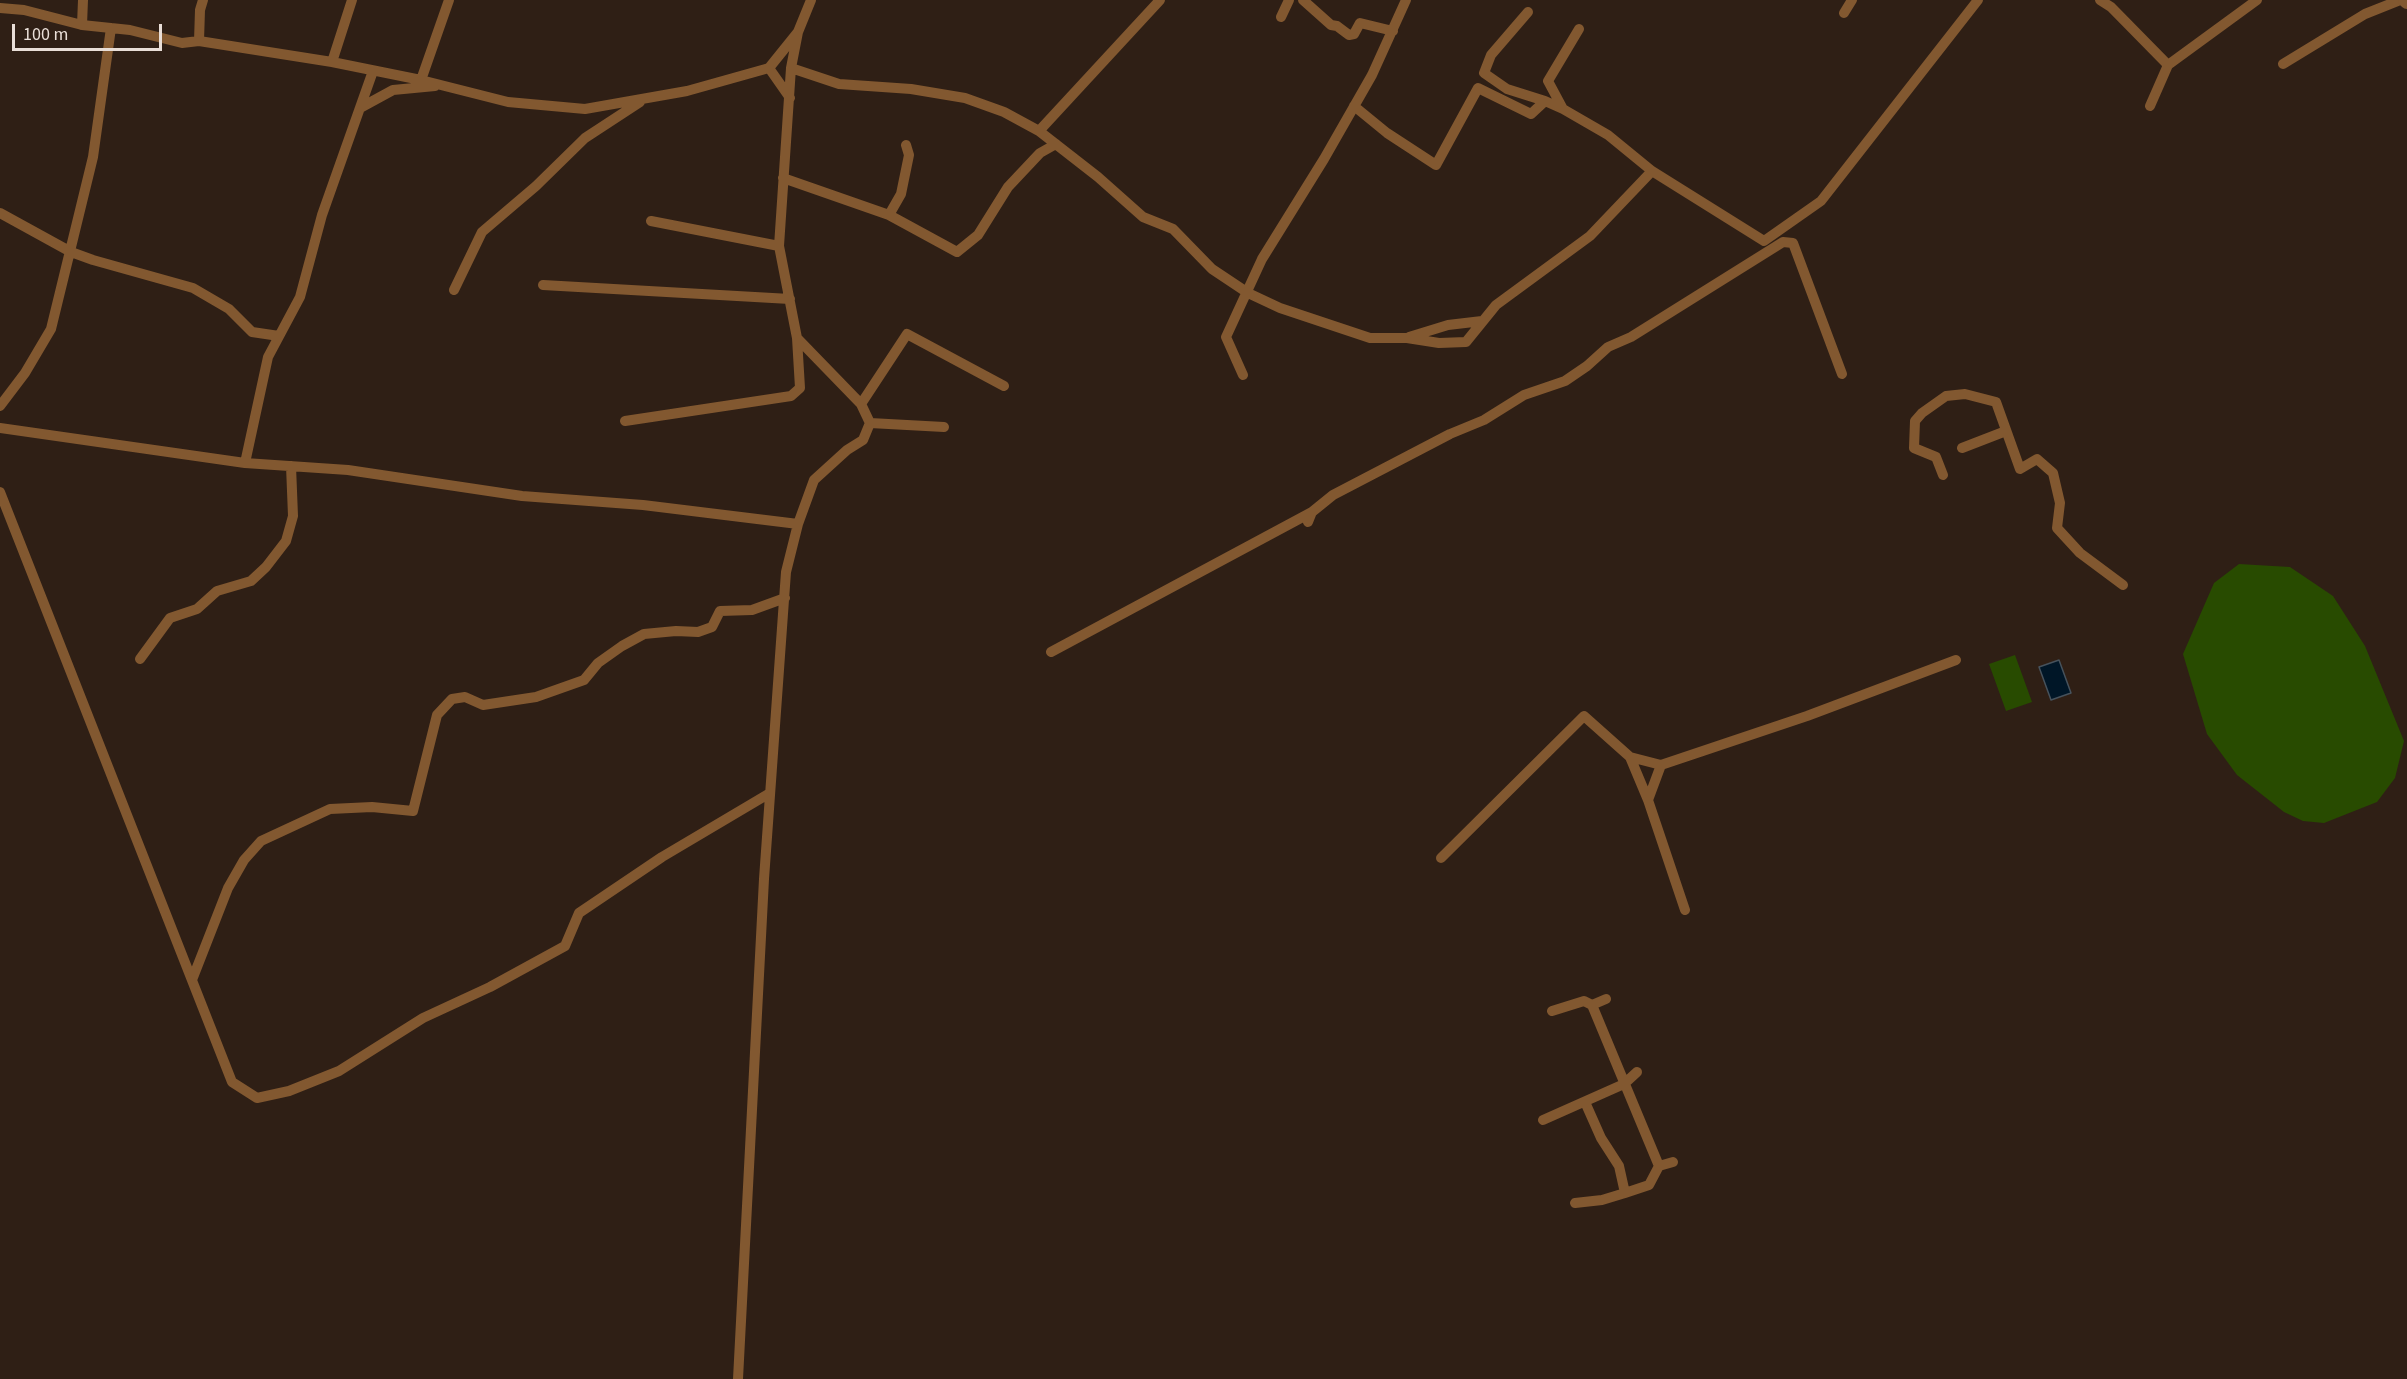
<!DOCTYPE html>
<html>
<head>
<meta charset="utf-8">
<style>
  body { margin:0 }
  #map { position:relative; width:2407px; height:1379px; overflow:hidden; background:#2f1f15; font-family:"Source Sans 3",sans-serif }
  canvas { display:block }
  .scale { position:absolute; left:12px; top:24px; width:150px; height:27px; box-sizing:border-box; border:3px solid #e9ded7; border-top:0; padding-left:8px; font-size:18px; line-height:21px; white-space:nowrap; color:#e9ded7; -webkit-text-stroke:4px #2f1f15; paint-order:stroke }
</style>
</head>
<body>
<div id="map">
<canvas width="2407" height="1379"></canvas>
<div class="scale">100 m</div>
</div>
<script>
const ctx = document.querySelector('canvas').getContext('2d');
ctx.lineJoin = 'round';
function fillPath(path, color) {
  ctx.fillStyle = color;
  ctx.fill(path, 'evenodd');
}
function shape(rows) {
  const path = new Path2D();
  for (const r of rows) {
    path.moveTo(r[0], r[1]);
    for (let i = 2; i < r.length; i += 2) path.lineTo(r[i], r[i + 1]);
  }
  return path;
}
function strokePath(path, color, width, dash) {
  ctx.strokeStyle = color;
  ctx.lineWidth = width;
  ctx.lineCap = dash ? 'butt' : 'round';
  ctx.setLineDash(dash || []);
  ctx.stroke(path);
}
fillPath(shape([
  [2239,564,2290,567,2333,596,2365,646,2404,741,2395,778,2377,802,2324,823,2303,821,2284,812,2237,775,2207,734,2183,654,2214,583],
  [2015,655,2032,702,2006,711,1989,664]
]), '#284b00');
const water = shape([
  [2059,660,2071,693,2051,700,2039,667,2059,660]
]);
fillPath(water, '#001627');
strokePath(water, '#46525c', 1.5);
strokePath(shape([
  [1303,0,1331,25,1337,26,1349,35,1354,34,1360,23,1393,31],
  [2100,0,2111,7,2168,65],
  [0,8,24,10,82,25,130,30,182,43,199,41,332,62,421,80,508,102,585,109,687,91,769,68,798,32,811,0],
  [1528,12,1491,55,1484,73,1507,89,1545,101],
  [1844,13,1852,0],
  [1281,17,1289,0],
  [82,25,83,0],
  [199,41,200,10,203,0],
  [332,62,352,0],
  [2283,64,2365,14,2400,0],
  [769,68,790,98],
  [791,68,839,84,911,89,965,98,1004,112,1039,131,1098,177,1143,217,1173,229,1212,269,1248,293,1280,308,1370,338,1407,338,1439,343,1466,342,1496,305,1590,236,1652,171],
  [421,80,449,0],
  [1354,106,1387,133,1436,165,1478,88,1531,114,1545,101,1563,109,1608,135,1652,171,1764,241,1821,201,1978,0],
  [2150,106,2168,65,2257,0],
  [360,108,393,90,435,86],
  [1563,109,1548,81,1579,29],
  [1039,131,1160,0],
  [783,178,889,215,957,252,978,235,1008,187,1040,153,1056,144],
  [0,213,71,252,93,260,193,288,229,309,252,332,279,336],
  [889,215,901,194,909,155,906,145],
  [651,221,779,246],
  [543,285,790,299],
  [454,290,482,232,536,186,585,138,640,102],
  [1409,337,1448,325,1482,321],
  [1243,375,1226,337,1262,259,1324,159,1372,75,1406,0],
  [861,404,907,334,1004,386],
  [0,406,25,373,51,329,93,157,111,28],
  [625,421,791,396,800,388,797,338],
  [870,423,944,427],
  [0,428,245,463,348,470,522,496,643,505,798,524],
  [1962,448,2006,431],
  [245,463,268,357,300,297,322,215,373,71],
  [1943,475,1936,457,1914,448,1915,421,1922,413,1946,396,1965,394,1996,402,2020,469,2037,459,2053,473,2060,503,2057,528,2080,553,2123,585],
  [0,492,232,1082,257,1098,289,1091,339,1071,423,1018,490,987,565,946,579,913,662,857,770,793],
  [1308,522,1312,512,1333,495,1450,434,1484,420,1524,395,1565,381,1587,366,1608,347,1631,337,1783,242,1793,243,1842,374],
  [1051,652,1312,512],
  [140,659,170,618,197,609,217,591,251,581,266,567,286,541,293,516,291,466],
  [1630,757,1661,765,1807,716,1956,660],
  [1648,800,1661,765],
  [1441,858,1584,716,1630,757,1648,800,1685,910],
  [192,980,228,888,244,860,261,841,330,809,372,807,413,811,437,715,452,699,465,697,483,705,536,697,584,680,598,663,622,646,644,634,676,631,698,632,712,627,720,611,752,610,785,598],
  [1606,999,1592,1005,1659,1166],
  [1552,1011,1584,1001,1592,1005],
  [1543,1120,1624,1084,1637,1072],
  [1625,1193,1649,1185,1659,1166,1673,1162],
  [1575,1203,1602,1200,1625,1193,1619,1166,1601,1138,1585,1102],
  [738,1379,764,879,786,572,798,524,814,480,847,450,863,440,870,423,861,404,797,338,779,246,791,68,798,32]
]), '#825830', 10);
strokePath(shape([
  [2405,0,2407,2]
]), '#825830', 14);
</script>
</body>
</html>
